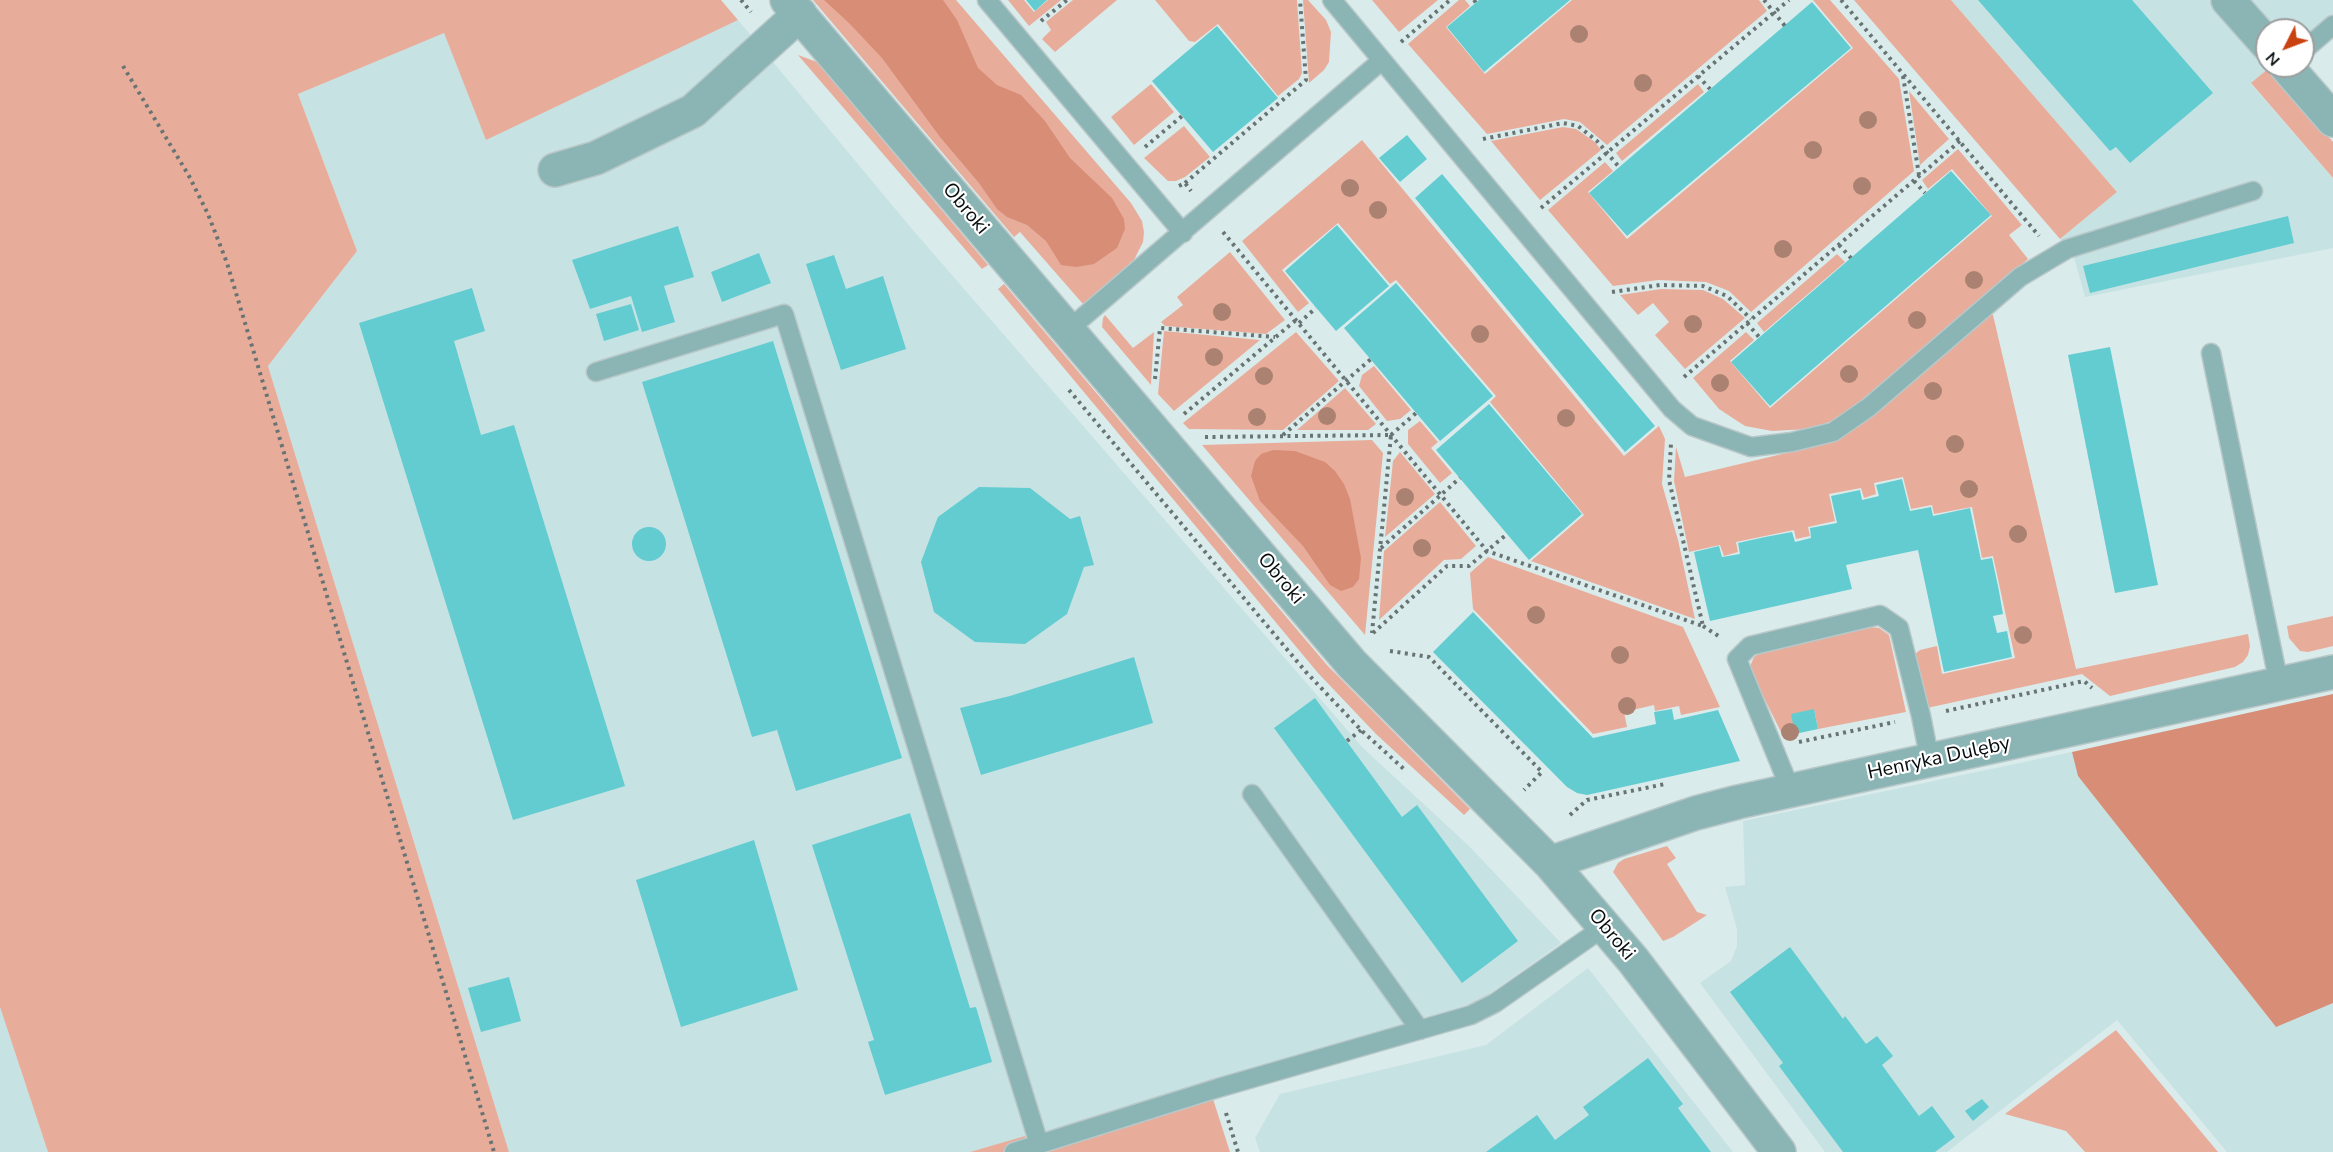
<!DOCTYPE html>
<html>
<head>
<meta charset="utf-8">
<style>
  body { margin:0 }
  #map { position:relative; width:2333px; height:1152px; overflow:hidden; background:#daebec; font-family:"Nunito Sans",sans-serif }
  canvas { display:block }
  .north { position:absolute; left:2255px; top:18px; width:60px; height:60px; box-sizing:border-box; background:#fff; border:2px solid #9c9e9e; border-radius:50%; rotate:228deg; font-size:16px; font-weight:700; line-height:24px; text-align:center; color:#070d0d }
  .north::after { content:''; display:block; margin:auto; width:21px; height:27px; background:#ca420f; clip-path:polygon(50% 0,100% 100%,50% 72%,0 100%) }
</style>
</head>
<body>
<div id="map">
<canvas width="2333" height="1152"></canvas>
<div class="north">N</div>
</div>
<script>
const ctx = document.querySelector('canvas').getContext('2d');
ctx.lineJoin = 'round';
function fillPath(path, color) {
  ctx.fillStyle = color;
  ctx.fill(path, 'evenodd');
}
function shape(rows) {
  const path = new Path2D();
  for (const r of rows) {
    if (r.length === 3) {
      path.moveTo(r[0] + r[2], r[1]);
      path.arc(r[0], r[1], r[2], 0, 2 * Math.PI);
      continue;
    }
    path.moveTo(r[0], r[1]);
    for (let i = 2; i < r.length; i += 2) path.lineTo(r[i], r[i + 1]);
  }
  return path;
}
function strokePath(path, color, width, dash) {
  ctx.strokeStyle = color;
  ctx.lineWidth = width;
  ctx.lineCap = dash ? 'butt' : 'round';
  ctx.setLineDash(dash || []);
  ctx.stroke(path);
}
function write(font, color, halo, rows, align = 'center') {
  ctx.font = font + ' "Nunito Sans",sans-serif';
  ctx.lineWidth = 4.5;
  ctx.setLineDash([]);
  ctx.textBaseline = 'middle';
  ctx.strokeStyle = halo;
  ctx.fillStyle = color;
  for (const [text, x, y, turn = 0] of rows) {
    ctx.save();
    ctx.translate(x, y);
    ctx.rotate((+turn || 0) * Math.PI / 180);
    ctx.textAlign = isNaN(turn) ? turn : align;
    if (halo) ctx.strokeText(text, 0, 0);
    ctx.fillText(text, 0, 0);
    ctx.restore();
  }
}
fillPath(shape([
  [1951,0,2209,0,2269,68,2251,84,2333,178,2333,248,2085,297,2074,257,2060,239,2117,192],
  [2248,0,2333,0,2333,16,2303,41,2303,30,2275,30],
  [738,20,912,229,1362,747,1468,845,1561,943,1478,1002,1046,1131,970,1152,509,1152,268,366,357,251,298,94,444,32,486,139],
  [2072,752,2078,776,2275,1026,2333,1003,2333,1152,2227,1152,2117,1020,1947,1152,1825,1152,1700,983,1731,961,1737,946,1737,929,1725,887,1745,885,1743,821],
  [1588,968,1733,1152,1260,1152,1255,1138,1280,1094,1486,1045],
  [0,1007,48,1152,0,1152]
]), '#c7e2e3');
fillPath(shape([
  [0,0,721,0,738,20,486,140,444,33,298,94,357,251,268,366,509,1152,48,1152,0,1007],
  [813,0,956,0,1131,203,1142,221,1144,232,1143,242,1134,260,1083,304,1020,232,1014,237],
  [1008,0,1024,0,1034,12,1048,0,1061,0,1029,26],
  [1073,0,1117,0,1055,52,1042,39,1051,30,1046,22],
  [1155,0,1297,0,1302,73,1299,79,1278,96,1218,24,1195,42,1189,41],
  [1303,0,1308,0,1326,20,1331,32,1329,62,1324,70,1309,83],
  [1372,0,1438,0,1399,32],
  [1459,0,1465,0,1470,6,1446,27,1485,74,1572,0,1759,0,1767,11,1607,145,1580,122,1564,119,1487,134,1408,44],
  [1813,0,1830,0,1899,79,1914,171,1751,312,1729,291,1706,282,1658,280,1613,286,1548,210,1605,162,1613,171,1588,192,1627,239,1853,48],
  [1854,0,1951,0,2117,192,2060,239],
  [798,55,817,62,988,265,982,269],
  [2269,68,2333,142,2333,178,2251,83],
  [1151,84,1174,112,1134,145,1111,117],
  [1698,84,1704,92,1622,161,1616,153],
  [1909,91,1949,139,1920,165],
  [1184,126,1210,157,1185,177,1176,181,1168,181,1144,158],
  [1563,127,1576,129,1595,142,1601,150,1540,200,1491,141],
  [1362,140,1624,456,1659,426,1665,439,1662,484,1678,540,1695,619,1531,561,1584,515,1490,402,1496,396,1396,280,1390,284,1338,223,1282,270,1309,303,1298,312,1242,241],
  [1958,149,2022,225,2009,235,2028,259,1861,401,1832,421,1808,429,1772,431,1745,426,1719,409,1693,378,1746,332,1754,340,1730,361,1770,408,1992,216,1952,169,1928,189,1922,180],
  [1230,252,1285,320,1266,334,1165,326,1161,322,1183,305,1177,297],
  [1837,254,1845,262,1764,332,1757,323],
  [1004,284,1327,665,1470,809,1464,815,1376,734,1318,673,998,289],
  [1661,289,1703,290,1723,299,1745,318,1685,369,1655,335,1669,322,1653,303,1638,315,1620,295],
  [1986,314,1993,315,2076,669,2248,634,2250,646,2248,655,2243,662,2235,667,2110,696,2082,674,1927,708,1915,654,1920,650,1937,646,1942,674,2015,658,1993,556,1982,558,1972,507,1934,514,1932,505,1911,509,1903,477,1874,483,1876,494,1864,498,1861,488,1829,494,1835,521,1808,527,1810,536,1796,539,1794,530,1736,542,1738,552,1724,556,1720,545,1689,552,1674,481,1676,447,1685,477,1833,442,1877,411],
  [1105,315,1133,348,1154,332,1151,385,1102,327,1103,318],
  [1164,331,1260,340,1174,411,1158,394],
  [1296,332,1339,381,1283,430,1189,429,1183,423],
  [1374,366,1411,410,1400,419,1387,421,1359,386,1362,375],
  [1345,388,1376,424,1368,430,1297,430],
  [1420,421,1438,442,1431,448,1452,473,1440,483,1408,444,1408,430],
  [1372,440,1383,453,1365,635,1202,445],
  [1400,452,1435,494,1385,537,1393,461],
  [1440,502,1476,546,1461,559,1444,560,1379,620,1384,551],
  [1488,557,1683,627,1720,707,1681,715,1679,706,1655,711,1654,705,1624,712,1627,727,1593,734,1473,609,1470,573],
  [2333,616,2333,646,2308,652,2300,651,2289,638,2287,626],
  [1870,627,1879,628,1889,635,1906,712,1818,729,1814,709,1795,734,1784,738,1751,672,1751,664,1754,657,1761,652],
  [1667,846,1676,858,1667,864,1697,912,1707,915,1673,937,1663,941,1613,872,1618,863,1624,859],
  [2116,1030,2218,1152,2085,1152,2066,1131,2005,1114],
  [1213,1099,1230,1152,1034,1152],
  [1025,1136,1030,1152,970,1152]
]), '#e8ad9a');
fillPath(shape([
  [824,0,943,0,957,20,978,68,997,85,1021,95,1045,121,1070,158,1112,198,1124,219,1125,229,1117,248,1094,264,1076,267,1061,265,1046,241,1027,225,1007,217,997,209,979,183,940,137,882,58,849,23],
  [1273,450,1295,451,1325,462,1335,471,1344,484,1350,499,1361,558,1359,579,1353,587,1341,591,1330,585,1303,546,1260,501,1251,476,1255,461,1261,454],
  [2333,694,2333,1003,2276,1027,2078,776,2072,752]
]), '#d88d76');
fillPath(shape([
  [1026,0,1047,0,1035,11],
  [1479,0,1570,0,1484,72,1447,27],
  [1978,0,2132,0,2213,93,2130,163,2116,147,2110,151],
  [1812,2,1851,48,1627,236,1589,193],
  [1217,26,1278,98,1213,152,1152,81],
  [1407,135,1427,159,1400,182,1379,158],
  [1951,171,1991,215,1770,406,1731,362],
  [1442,174,1655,426,1625,452,1415,198],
  [2288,216,2294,243,2090,293,2083,266],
  [1337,225,1389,286,1336,331,1285,271],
  [678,226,694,277,664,286,675,322,642,332,631,296,590,309,572,260],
  [759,253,771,283,722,302,711,272],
  [834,255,846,289,883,276,906,349,841,370,806,264],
  [1396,283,1493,396,1440,441,1344,328],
  [472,288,485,331,454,341,481,435,514,425,625,786,513,820,359,323],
  [631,304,639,330,604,341,596,314],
  [773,341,902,758,796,791,777,730,752,737,642,382],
  [2110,347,2158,585,2115,593,2068,355],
  [1489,404,1582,514,1529,560,1436,450],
  [1902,479,1910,511,1931,507,1933,516,1970,508,1981,560,1992,558,1999,591,2003,614,1993,616,1997,633,2007,631,2012,657,1944,672,1918,550,1846,565,1852,589,1710,621,1694,552,1719,546,1722,557,1740,554,1738,543,1765,537,1792,532,1795,542,1811,538,1810,528,1837,523,1831,496,1860,490,1862,500,1879,496,1876,485],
  [979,487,1030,488,1070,519,1080,516,1094,565,1084,567,1067,614,1025,644,975,642,934,612,921,562,938,517],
  [649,544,17],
  [1473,612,1593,738,1656,724,1654,712,1672,709,1674,720,1718,710,1740,761,1587,795,1577,793,1567,787,1433,652],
  [1134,657,1153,723,981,775,960,708,1010,696],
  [1315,698,1402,817,1417,805,1518,941,1462,983,1274,728],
  [1814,709,1818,729,1795,734,1791,714],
  [910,813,970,1008,976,1007,992,1062,885,1095,868,1042,874,1040,812,845],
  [754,840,798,990,681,1027,636,880],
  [1790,947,1843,1019,1845,1016,1866,1044,1877,1036,1893,1056,1882,1065,1919,1116,1932,1106,1955,1137,1935,1152,1843,1152,1779,1066,1783,1063,1730,992],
  [509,977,521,1021,481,1032,468,988],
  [1648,1058,1683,1104,1678,1108,1711,1152,1486,1152,1537,1115,1555,1140,1589,1115,1583,1107],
  [1982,1099,1989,1107,1973,1121,1965,1111]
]), '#62ccd1');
const service = shape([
  [987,0,1183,233],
  [1332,0,1672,409,1692,426,1751,447,1792,442,1833,432,1869,407,2020,277,2067,249,2253,191],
  [2303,51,2333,25],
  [1068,330,1381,61],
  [2211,353,2279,684],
  [596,372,784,314,1039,1144],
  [1791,791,1737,659,1750,646,1880,615,1899,628,1921,716,1930,761],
  [1252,794,1420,1030],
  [1014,1152,1218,1088,1471,1015,1495,1003,1604,927]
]);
const minor = shape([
  [787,0,1352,664,1550,863,1633,960,1779,1152],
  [2228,0,2267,44],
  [2286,66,2333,120],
  [555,170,596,158,693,111,800,14],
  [1550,863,1696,813,1738,802,2333,672]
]);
strokePath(service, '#b8c7c8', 21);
strokePath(minor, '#b8c7c8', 36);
strokePath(shape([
  [741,0,751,12],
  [1474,0,1476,3],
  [1764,0,1785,26],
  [1841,0,2039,236],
  [1041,21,1067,0],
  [1401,42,1450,0],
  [123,66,189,176,208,214,227,263,494,1152],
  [1698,76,1710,89],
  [1903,76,1919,175],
  [1483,139,1563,123,1578,126,1597,141,1619,167],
  [1145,147,1182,116],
  [1914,181,1925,193],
  [1185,183,1306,80,1300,0],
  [1179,186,1185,183,1191,191],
  [1541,208,1789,0],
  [1223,232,1487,551,1703,626,1669,480,1671,443],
  [1839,245,1851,258],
  [1612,292,1660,285,1703,286,1727,296,1751,319],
  [1299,323,1316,308],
  [1747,323,1759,337],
  [1684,377,1960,141],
  [1155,379,1160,328,1275,337],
  [1069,390,1306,672,1361,730,1405,770],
  [1184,414,1296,320],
  [1283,435,1371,359],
  [1391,435,1416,413],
  [1205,437,1391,435,1372,633],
  [1381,548,1460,478],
  [1703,626,1720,637],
  [1373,633,1447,566,1469,566,1507,534],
  [1390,651,1429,657,1542,772,1524,790],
  [1946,711,2084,681,2092,688],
  [1347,741,1361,730],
  [1799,742,1895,722],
  [1570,815,1587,800,1665,784],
  [1226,1113,1238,1152]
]), '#687373', 4, [3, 4.5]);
strokePath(service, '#8bb4b5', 18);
strokePath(minor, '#8bb4b5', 33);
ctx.fillStyle = '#ab8272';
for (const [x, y] of [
  [1579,34],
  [1643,83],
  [1868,120],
  [1813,150],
  [1862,186],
  [1350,188],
  [1378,210],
  [1783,249],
  [1974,280],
  [1222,312],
  [1917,320],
  [1693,324],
  [1480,334],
  [1214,357],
  [1849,374],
  [1264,376],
  [1720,383],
  [1933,391],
  [1327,416],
  [1257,417],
  [1566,418],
  [1955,444],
  [1969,489],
  [1405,497],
  [2018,534],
  [1422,548],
  [1536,615],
  [2023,635],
  [1620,655],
  [1627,706],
  [1790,732]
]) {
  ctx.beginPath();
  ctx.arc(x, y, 9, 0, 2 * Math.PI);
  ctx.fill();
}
write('20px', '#070d0d', '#fff', [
  ["Obroki",965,209,50],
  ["Obroki",1280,579,50],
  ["Henryka Dulęby",1939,759,-12],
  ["Obroki",1611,935,50]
]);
</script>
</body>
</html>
